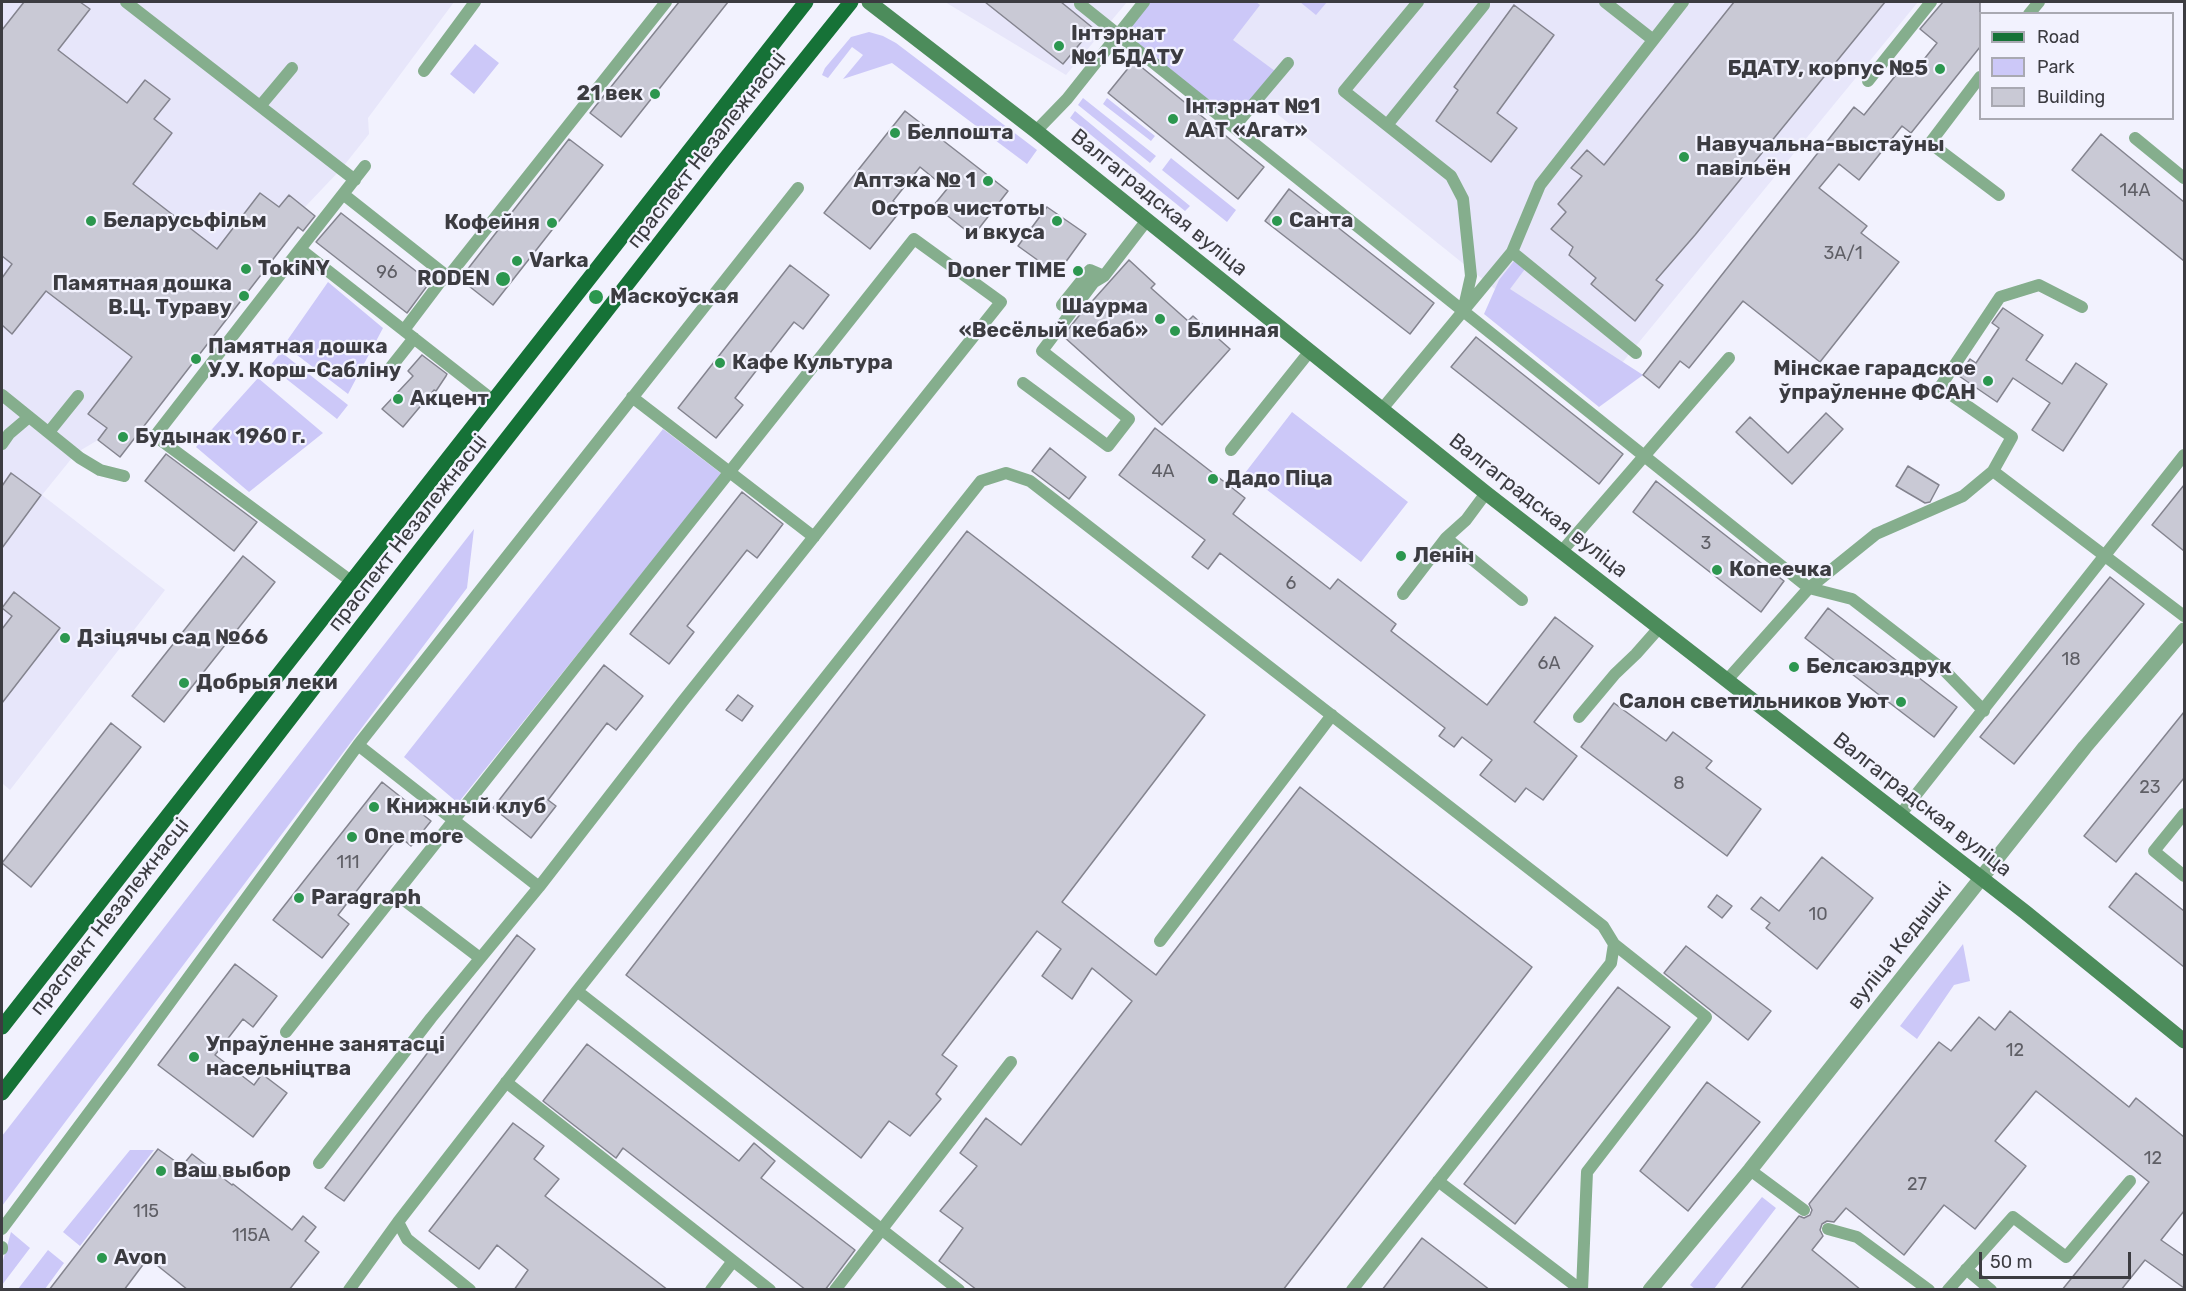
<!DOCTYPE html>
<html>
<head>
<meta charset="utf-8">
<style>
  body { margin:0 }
  #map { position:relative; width:2186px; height:1291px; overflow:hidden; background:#f2f2fe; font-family:Rubik,sans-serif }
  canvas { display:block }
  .frame { position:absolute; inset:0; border:3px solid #3c3c41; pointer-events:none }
  .legend { position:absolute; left:1979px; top:12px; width:195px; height:108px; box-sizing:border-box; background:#f2f2fe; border:2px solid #a9a9b2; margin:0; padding:8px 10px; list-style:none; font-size:18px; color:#3c3c41 }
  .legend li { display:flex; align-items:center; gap:12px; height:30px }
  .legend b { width:30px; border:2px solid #a9a9b2 }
  .scale { position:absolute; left:1979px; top:1252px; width:152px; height:27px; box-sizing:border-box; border:3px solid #3c3c41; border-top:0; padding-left:8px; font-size:18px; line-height:21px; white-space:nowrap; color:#3c3c41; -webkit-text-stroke:4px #f2f2fe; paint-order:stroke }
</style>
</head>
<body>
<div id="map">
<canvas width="2186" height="1291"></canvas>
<div class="frame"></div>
<ul class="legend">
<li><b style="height:8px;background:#167237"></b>Road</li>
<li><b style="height:16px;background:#ccc8f8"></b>Park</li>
<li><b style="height:16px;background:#c9c9d5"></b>Building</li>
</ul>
<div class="scale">50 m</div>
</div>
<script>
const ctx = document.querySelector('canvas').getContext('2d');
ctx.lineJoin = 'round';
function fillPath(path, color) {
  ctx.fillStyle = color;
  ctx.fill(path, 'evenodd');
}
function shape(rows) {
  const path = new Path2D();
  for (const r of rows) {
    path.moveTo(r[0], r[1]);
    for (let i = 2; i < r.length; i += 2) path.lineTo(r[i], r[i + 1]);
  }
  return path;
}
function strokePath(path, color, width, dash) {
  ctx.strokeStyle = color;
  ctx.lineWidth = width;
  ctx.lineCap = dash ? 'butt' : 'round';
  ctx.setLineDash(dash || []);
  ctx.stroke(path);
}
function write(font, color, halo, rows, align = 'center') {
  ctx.font = font + ' Rubik,sans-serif';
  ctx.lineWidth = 4.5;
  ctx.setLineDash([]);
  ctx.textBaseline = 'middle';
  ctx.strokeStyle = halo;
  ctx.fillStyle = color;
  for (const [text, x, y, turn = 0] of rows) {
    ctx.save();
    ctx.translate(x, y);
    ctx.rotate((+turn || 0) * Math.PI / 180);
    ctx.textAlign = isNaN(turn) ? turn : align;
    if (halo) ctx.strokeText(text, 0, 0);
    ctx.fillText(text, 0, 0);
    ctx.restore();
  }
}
fillPath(shape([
  [2,2,454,2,368,118,369,134,342,168,305,207,310,212,120,457,98,440,76,453,42,495,165,590,10,790,2,783],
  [945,2,1127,2,1066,75],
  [1138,2,1918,2,1608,380]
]), '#e7e6fa');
fillPath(shape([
  [1144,2,1256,2,1260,5,1233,40,1279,74,1234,127,1117,34],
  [1300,2,1327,2,1316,15],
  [869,32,883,36,896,43,1037,150,1027,164,892,63,843,79,863,55,852,47,828,78,822,75,825,68,851,37],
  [475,44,499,63,474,94,450,74],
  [1083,98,1156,156,1150,163,1078,105],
  [1107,98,1155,136,1151,141,1103,104],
  [1075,111,1190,206,1185,211,1070,118],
  [1171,158,1236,210,1227,222,1162,170],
  [1514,261,1525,269,1510,289,1643,375,1599,407,1484,314,1499,280],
  [328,282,383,328,348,394,284,345],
  [281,352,348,405,337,419,270,366],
  [258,378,323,433,249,492,196,447],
  [1292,412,1408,502,1361,562,1245,473],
  [663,429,722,474,458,803,404,757],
  [474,529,467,588,2,1206,2,1136],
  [1963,944,1970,981,1954,985,1917,1039,1900,1026],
  [130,1150,154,1150,80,1246,63,1232],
  [1762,1197,1776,1208,1714,1289,1695,1289,1690,1285],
  [11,1232,30,1248,2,1285,2,1264],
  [48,1250,64,1263,45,1289,18,1289]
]), '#ccc8f8');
const building = shape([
  [24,2,80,2,90,9,58,50,127,103,145,80,170,99,154,119,172,133,133,184,217,249,260,193,279,207,289,195,315,216,303,231,298,227,120,457,98,440,107,428,88,414,132,357,46,291,12,334,2,325,2,278,12,264,2,256,2,30,24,2],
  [679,2,728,2,621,137,590,113,679,2],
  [985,2,1061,2,1093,28,1063,64,985,2],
  [1734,2,1885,2,1695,235,1656,280,1663,285,1635,321,1591,284,1596,278,1569,255,1573,247,1551,229,1566,212,1558,204,1582,176,1571,168,1587,150,1604,165,1734,2],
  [1943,2,1980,2,1980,47,1911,133,1902,126,1859,180,1839,164,1819,188,1867,226,1861,233,1899,262,1820,362,1743,301,1689,368,1680,361,1659,388,1643,375,1854,107,1864,115,1904,65,1913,73,1937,43,1920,29,1943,2],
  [1514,5,1554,35,1497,113,1517,128,1491,162,1436,121,1458,90,1454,87,1514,5],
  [1134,61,1264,167,1238,199,1108,93,1134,61],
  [905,111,1008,191,973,236,934,205,947,189,920,167,893,201,902,209,870,249,824,213,905,111],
  [2101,134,2184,202,2184,261,2072,170,2101,134],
  [569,139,603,165,493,305,460,279,569,139],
  [1289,189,1434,303,1410,334,1265,221,1289,189],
  [1047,207,1086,234,1057,274,1018,246,1047,207],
  [341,213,430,282,407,313,316,242,341,213],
  [1129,260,1155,284,1151,288,1188,321,1193,316,1230,349,1162,425,1063,336,1078,317,1129,260],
  [790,265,829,295,803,329,794,322,735,398,743,405,716,438,678,408,790,265],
  [2003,308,2043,335,2026,360,2062,384,2076,363,2107,384,2063,451,2032,430,2050,403,2013,378,1997,402,1959,376,1970,359,1976,363,1999,328,1992,323,2003,308],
  [1476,337,1623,454,1599,484,1451,367,1476,337],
  [422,355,447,374,446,376,436,391,434,390,403,427,382,409,413,376,408,371,422,355],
  [1826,413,1843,429,1792,484,1736,432,1750,417,1788,453,1826,413],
  [1155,428,1245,498,1233,514,1330,589,1338,579,1396,624,1391,631,1487,705,1555,617,1593,646,1534,722,1577,756,1543,800,1526,788,1515,802,1480,775,1492,760,1462,737,1454,747,1439,736,1445,728,1220,553,1208,569,1192,557,1205,540,1119,475,1155,428],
  [1050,448,1086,477,1069,499,1032,471,1050,448],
  [166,454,257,522,234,551,145,481,166,454],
  [1908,466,1939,485,1930,502,1925,503,1896,486,1908,466],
  [11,473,41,495,2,548,2,486,11,473],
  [1656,481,1784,581,1761,612,1633,512,1656,481],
  [2184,485,2184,551,2152,525,2184,485],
  [742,492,783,524,757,558,747,550,687,626,694,632,669,664,630,634,742,492],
  [967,531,1205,715,1062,902,1156,975,1300,787,1532,967,1283,1290,977,1290,939,1261,963,1228,940,1211,977,1166,960,1153,986,1118,1021,1145,1132,1001,1092,968,1072,999,1042,976,1061,949,1037,931,942,1055,957,1066,936,1094,941,1099,910,1136,889,1121,861,1158,626,975,967,531],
  [243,556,275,582,164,722,132,696,243,556],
  [2110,577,2144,604,2014,764,1980,737,2110,577],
  [14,592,60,628,2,703,2,629,12,616,2,608,14,592],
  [1828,608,1957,707,1934,737,1805,638,1828,608],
  [604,665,643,696,616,730,607,723,548,800,556,806,531,838,493,808,604,665],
  [738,695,753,706,742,721,726,710,738,695],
  [1614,703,1666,741,1673,732,1712,761,1706,768,1761,809,1727,856,1581,747,1614,703],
  [2184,712,2184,778,2116,862,2084,836,2184,712],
  [111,723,141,747,31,887,2,863,111,723],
  [382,782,431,821,411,846,399,836,338,915,349,924,322,958,273,920,382,782],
  [1822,857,1873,898,1817,969,1766,928,1770,923,1751,909,1761,897,1779,911,1822,857],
  [2136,873,2184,911,2184,967,2109,907,2136,873],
  [1717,895,1732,906,1722,918,1708,907,1717,895],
  [517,935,535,949,344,1201,325,1188,517,935],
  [1686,946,1771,1011,1748,1040,1664,973,1686,946],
  [235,964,277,996,253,1027,243,1019,215,1055,254,1085,262,1074,287,1093,253,1137,158,1065,235,964],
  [1618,987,1670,1027,1515,1224,1464,1184,1618,987],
  [2010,1011,2129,1107,2136,1098,2184,1137,2184,1211,2161,1240,2184,1256,2184,1288,2145,1260,2121,1290,2062,1290,2149,1182,2036,1091,1995,1141,2026,1166,1975,1229,1944,1205,1904,1255,1846,1208,1834,1222,1827,1221,1822,1224,1820,1230,1823,1236,1812,1250,1861,1290,1740,1290,1799,1216,1804,1218,1810,1215,1812,1210,1809,1204,1939,1042,1951,1051,1979,1017,1995,1030,2010,1011],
  [587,1044,739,1161,754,1143,775,1161,761,1178,855,1250,825,1290,806,1290,623,1148,616,1158,543,1101,587,1044],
  [1707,1082,1760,1122,1688,1211,1640,1171,1707,1082],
  [513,1123,544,1146,534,1159,559,1179,545,1196,668,1290,514,1290,528,1270,497,1245,479,1269,429,1231,513,1123],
  [158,1149,182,1166,192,1154,232,1185,233,1184,292,1230,303,1216,316,1227,305,1241,319,1252,289,1290,188,1290,148,1258,124,1290,49,1290,158,1149],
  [1422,1238,1490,1290,1382,1290,1422,1238]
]);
fillPath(building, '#c9c9d5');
strokePath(building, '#84848f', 1.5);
strokePath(shape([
  [126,2,355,180],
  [1082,2,1080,4,1809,588,1852,599,1945,671,1984,711],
  [1418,2,1344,91,1451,176,1463,199,1471,276,1464,307],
  [1605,2,1652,39],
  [2029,14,2039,2],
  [424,71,475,2],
  [1980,77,1930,143,1999,195],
  [1868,81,1931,2],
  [261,105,292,68],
  [1387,125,1484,5,1484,2],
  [1234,127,1288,63],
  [1036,131,1067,99,1144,2],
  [2135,138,2184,178],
  [365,166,300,249,494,401],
  [343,194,448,277,666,2],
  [300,249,155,436,351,581],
  [1512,252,1636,353],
  [1062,305,1090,270,1104,276,1147,220],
  [404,330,441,281,448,277],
  [391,367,414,338],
  [1023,383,1108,446,1129,419,1042,351,1094,282,1104,276],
  [2,395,80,458,100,470,124,476],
  [632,397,814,537],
  [1382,409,1512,252,1540,185,1683,2],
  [49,432,78,396],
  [2,444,9,434,29,417],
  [1231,450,1310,351],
  [1993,471,2184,616],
  [1446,538,1522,600],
  [1562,551,1729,358],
  [1403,594,1446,538,1466,520,1486,493],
  [1727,680,1809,588,1876,534,1963,496,1993,471,2012,437,1940,387,2000,297,2039,285,2082,307],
  [1579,717,1615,674,1636,654,1659,628],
  [358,745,539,887],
  [2184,814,2154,851,2184,876],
  [1900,815,2184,455],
  [396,894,480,958],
  [1160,941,1332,715],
  [577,991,959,1290],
  [286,1032,914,239,1001,302,683,701,539,887,431,1018,319,1163],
  [506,1082,770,1290],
  [1750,1170,1804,1210],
  [1438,1181,1581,1290],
  [2,1229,123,1067,358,745,798,188],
  [1828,1229,1857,1237,1929,1290],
  [2,1247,2,1249],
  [1966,1269,1991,1290],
  [349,1290,398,1222],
  [470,1290,407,1239,398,1222,577,991,981,481,1006,473,1030,481,1603,926,1614,944,1611,963,1352,1290],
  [711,1290,733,1261],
  [835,1290,1011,1062],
  [1582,1290,1587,1172,1706,1017,1614,944],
  [1948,1290,2013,1217,2066,1257,2130,1181]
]), '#85ae8d', 12);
strokePath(shape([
  [1650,1290,1750,1170,2085,747,2184,630]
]), '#85ae8d', 15);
strokePath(shape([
  [869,2,1036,131,1486,493,2025,912,2184,1041]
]), '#4c8c5b', 15);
strokePath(shape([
  [2,1027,806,2],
  [2,1093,409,564,721,164,851,2]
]), '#167237', 15);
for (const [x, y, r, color] of [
  [1059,46,6,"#2c974f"],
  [1940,69,6,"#2c974f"],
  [655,94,6,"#2c974f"],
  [1173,119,6,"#2c974f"],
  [895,133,6,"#2c974f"],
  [1684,157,6,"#2c974f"],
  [988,181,6,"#2c974f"],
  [91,221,6,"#2c974f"],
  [1057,221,6,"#2c974f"],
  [1277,221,6,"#2c974f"],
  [552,223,6,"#2c974f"],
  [517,261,6,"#2c974f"],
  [246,269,6,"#2c974f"],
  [1078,271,6,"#2c974f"],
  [503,279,8,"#2c974f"],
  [244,296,6,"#2c974f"],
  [596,297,8,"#2c974f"],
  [1160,319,6,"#2c974f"],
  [1175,331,6,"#2c974f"],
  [196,359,6,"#2c974f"],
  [720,363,6,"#2c974f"],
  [1988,381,6,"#2c974f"],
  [398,399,6,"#2c974f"],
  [123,437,6,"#2c974f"],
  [1213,479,6,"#2c974f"],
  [1401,556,6,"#2c974f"],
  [1717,570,6,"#2c974f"],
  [65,638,6,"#2c974f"],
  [1794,667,6,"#2c974f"],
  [184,683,6,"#2c974f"],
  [1901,702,6,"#2c974f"],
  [374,807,6,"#2c974f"],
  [352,837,6,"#2c974f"],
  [299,898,6,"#2c974f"],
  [194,1057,6,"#2c974f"],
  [161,1171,6,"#2c974f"],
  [102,1258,6,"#2c974f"]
]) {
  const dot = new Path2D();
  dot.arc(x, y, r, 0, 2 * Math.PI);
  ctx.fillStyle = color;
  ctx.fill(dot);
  strokePath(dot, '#f2f2fe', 2);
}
write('18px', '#5f5f66', null, [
  ["14А",2135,191],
  ["3А/1",1843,254],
  ["96",387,273],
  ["4А",1163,472],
  ["3",1706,544],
  ["6",1291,584],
  ["18",2071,660],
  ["6А",1549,664],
  ["8",1679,784],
  ["23",2150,788],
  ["111",348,863],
  ["10",1818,915],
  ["12",2015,1051],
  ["12",2153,1159],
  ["27",1917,1185],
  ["115",146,1212],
  ["115А",251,1236]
]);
write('bold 21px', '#3c3c41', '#f2f2fe', [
  ["Інтэрнат",1071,34],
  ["№1 БДАТУ",1071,58],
  ["БДАТУ, корпус №5",1928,69,"right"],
  ["21 век",643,94,"right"],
  ["Інтэрнат №1",1185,107],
  ["ААТ «Агат»",1185,131],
  ["Белпошта",907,133],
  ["Навучальна-выстаўны",1696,145],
  ["павільён",1696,169],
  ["Аптэка № 1",976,181,"right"],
  ["Остров чистоты",1045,209,"right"],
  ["и вкуса",1045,233,"right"],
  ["Беларусьфільм",103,221],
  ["Санта",1289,221],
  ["Кофейня",540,223,"right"],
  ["Varka",529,261],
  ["TokiNY",258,269],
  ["Doner TIME",1066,271,"right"],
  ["RODEN",490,279,"right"],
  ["Памятная дошка",232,284,"right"],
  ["В.Ц. Тураву",232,308,"right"],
  ["Маскоўская",610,297],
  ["Шаурма",1148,307,"right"],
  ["«Весёлый кебаб»",1148,331,"right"],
  ["Блинная",1187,331],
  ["Памятная дошка",208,347],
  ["У.У. Корш-Сабліну",208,371],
  ["Кафе Культура",732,363],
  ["Мінскае гарадское",1976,369,"right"],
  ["ўпраўленне ФСАН",1976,393,"right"],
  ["Акцент",410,399],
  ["Будынак 1960 г.",135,437],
  ["Дадо Піца",1225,479],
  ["Ленін",1413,556],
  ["Копеечка",1729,570],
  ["Дзіцячы сад №66",77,638],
  ["Белсаюздрук",1806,667],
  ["Добрыя леки",196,683],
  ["Салон светильников Уют",1889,702,"right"],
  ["Книжный клуб",386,807],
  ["One more",364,837],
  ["Paragraph",311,898],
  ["Упраўленне занятасці",206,1045],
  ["насельніцтва",206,1069],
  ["Ваш выбор",173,1171],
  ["Avon",114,1258]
], 'left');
write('21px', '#3c3c41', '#f2f2fe', [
  ["праспект Незалежнасці",707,150,-52],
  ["Валгаградская вуліца",1159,203,39],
  ["Валгаградская вуліца",1538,506,38],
  ["праспект Незалежнасці",408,533,-52],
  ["Валгаградская вуліца",1922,805,38],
  ["праспект Незалежнасці",110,917,-52],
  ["вуліца Кедышкі",1900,946,-52]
]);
</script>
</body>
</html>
